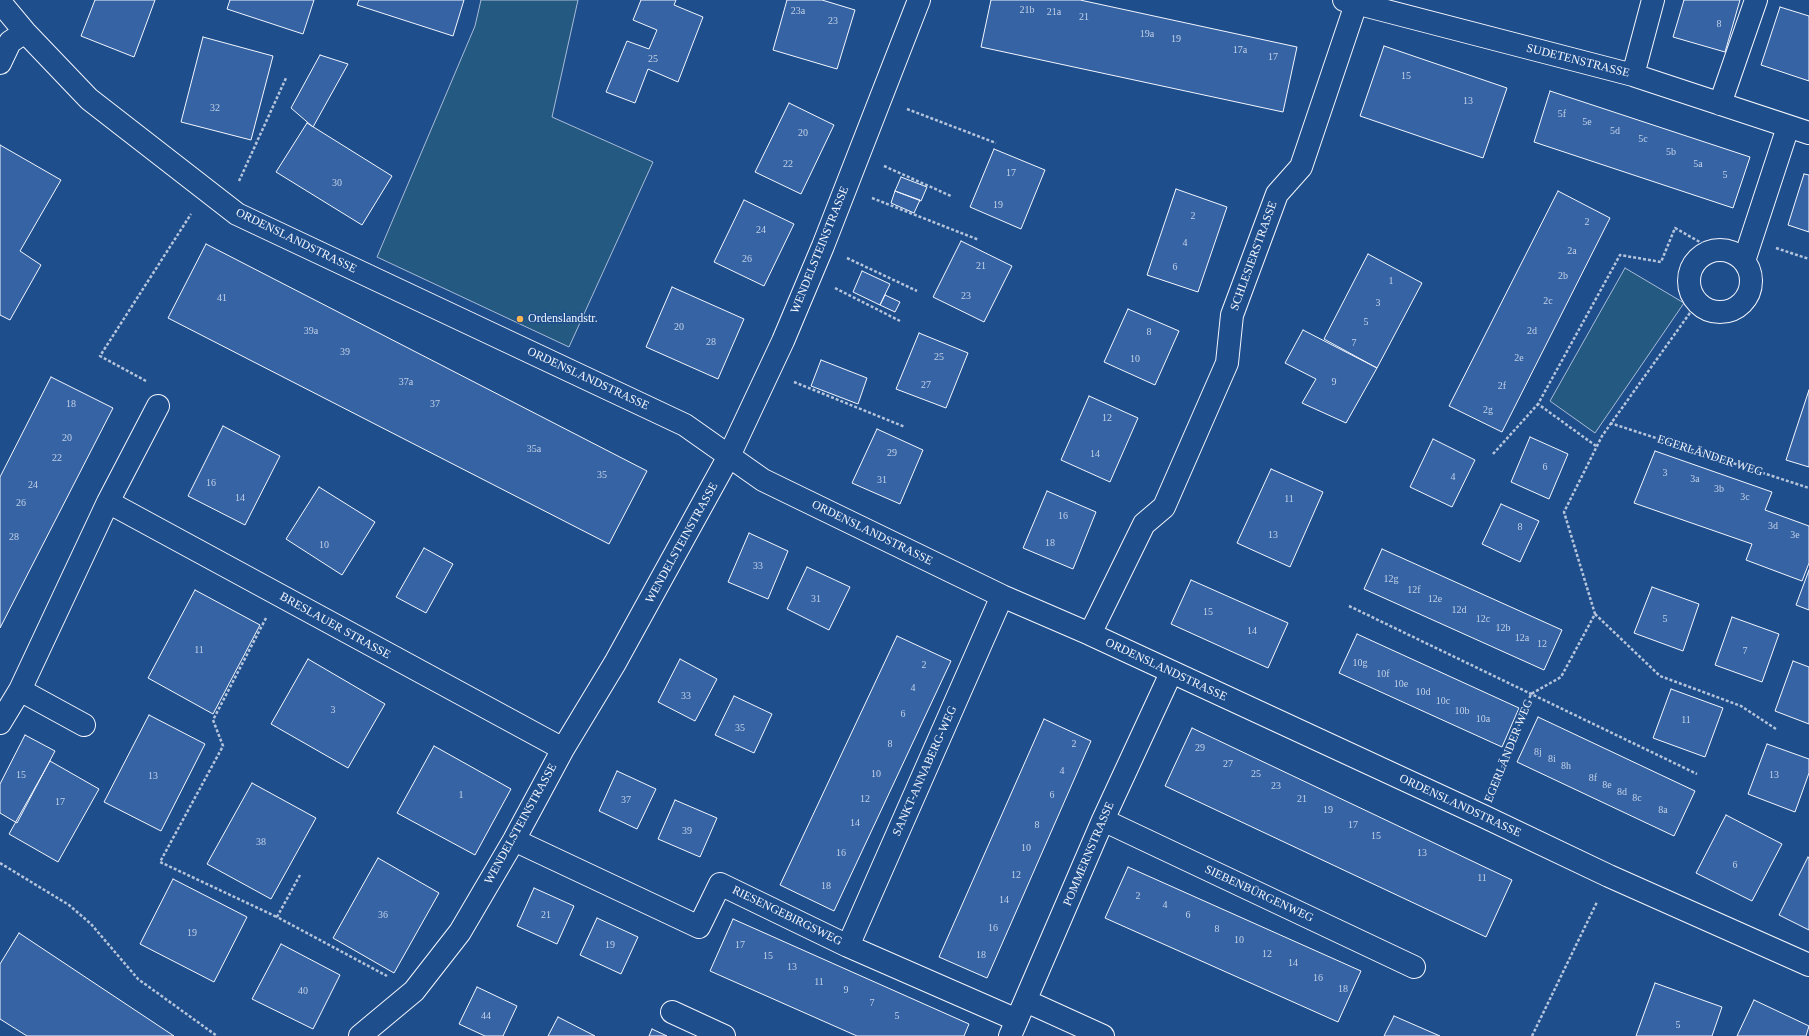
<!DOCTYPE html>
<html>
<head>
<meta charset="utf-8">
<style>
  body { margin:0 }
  canvas { display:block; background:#1f4e8c }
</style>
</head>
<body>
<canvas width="1809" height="1036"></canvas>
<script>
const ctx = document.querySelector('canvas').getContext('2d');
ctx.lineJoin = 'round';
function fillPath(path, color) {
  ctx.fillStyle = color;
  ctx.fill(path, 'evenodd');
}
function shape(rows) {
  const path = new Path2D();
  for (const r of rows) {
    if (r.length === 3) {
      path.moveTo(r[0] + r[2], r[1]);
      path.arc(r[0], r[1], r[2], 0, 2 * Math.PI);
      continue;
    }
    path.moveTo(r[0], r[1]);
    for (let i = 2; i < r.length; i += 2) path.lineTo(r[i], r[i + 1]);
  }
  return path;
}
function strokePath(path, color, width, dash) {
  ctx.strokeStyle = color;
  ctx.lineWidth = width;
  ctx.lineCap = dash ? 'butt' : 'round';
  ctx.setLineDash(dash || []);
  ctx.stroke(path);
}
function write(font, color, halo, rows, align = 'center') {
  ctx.font = font + ' "Times New Roman",serif';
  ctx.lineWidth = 3;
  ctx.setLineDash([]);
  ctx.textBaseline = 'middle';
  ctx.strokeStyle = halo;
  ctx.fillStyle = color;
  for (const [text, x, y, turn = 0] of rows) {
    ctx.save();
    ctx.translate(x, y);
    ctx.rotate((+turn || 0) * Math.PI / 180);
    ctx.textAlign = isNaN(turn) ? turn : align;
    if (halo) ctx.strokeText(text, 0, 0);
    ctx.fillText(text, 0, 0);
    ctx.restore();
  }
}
const green = shape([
  [481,0,578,0,552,117,653,162,569,347,377,257,475,26,481,0],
  [1625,268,1684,303,1595,433,1550,401,1625,268]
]);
fillPath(green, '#245a82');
strokePath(green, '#a8bbd7', 1);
const building = shape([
  [95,0,155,0,134,57,81,36,95,0],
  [230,0,314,0,303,34,227,9,230,0],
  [359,0,464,0,453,36,357,5,359,0],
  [641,0,676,0,674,5,703,17,678,82,648,69,635,103,606,92,627,41,649,49,657,30,633,20,641,0],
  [787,0,822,0,855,10,837,69,773,50,787,0],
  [991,0,1080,0,1297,47,1283,112,981,47,991,0],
  [1684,0,1740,0,1725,52,1673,37,1684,0],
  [1780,7,1809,16,1809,81,1761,65,1780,7],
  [203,37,273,56,251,140,181,122,203,37],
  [1384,46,1507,88,1483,158,1360,116,1384,46],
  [320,55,348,64,313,127,291,108,320,55],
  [1550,91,1750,157,1733,208,1534,142,1550,91],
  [789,103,834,125,801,194,755,172,789,103],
  [307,123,392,176,362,225,276,172,307,123],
  [0,145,61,180,20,251,41,265,10,320,0,315,0,145],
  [994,149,1045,170,1021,229,970,207,994,149],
  [1804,174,1809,175,1809,232,1788,225,1804,174],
  [901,177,927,187,921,201,895,191,901,177],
  [1176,189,1227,207,1198,292,1147,275,1176,189],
  [895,191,920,200,914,213,891,203,895,191],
  [1558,191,1610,218,1502,432,1449,406,1558,191],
  [744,200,794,224,764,286,714,262,744,200],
  [961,241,1012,266,984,322,933,297,961,241],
  [206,244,647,471,609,544,168,318,206,244],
  [1368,254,1422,283,1377,368,1324,339,1368,254],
  [862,271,890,284,880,305,853,292,862,271],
  [672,287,744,319,718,379,646,347,672,287],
  [885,295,900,302,895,312,880,305,885,295],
  [1128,309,1179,331,1155,385,1104,362,1128,309],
  [1303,330,1377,368,1346,423,1302,403,1316,379,1285,363,1303,330],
  [919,333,968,353,946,408,896,389,919,333],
  [821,360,867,378,858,404,811,386,821,360],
  [51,377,113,408,0,628,0,477,51,377],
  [1809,390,1809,467,1786,460,1809,390],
  [1089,396,1138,418,1110,482,1061,460,1089,396],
  [223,426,280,456,245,525,188,496,223,426],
  [877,429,923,450,900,504,852,483,877,429],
  [1530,437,1568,454,1549,499,1511,482,1530,437],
  [1433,439,1475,460,1452,507,1410,487,1433,439],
  [1655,451,1772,492,1765,510,1809,526,1809,563,1802,581,1746,560,1752,544,1634,503,1655,451],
  [1271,469,1323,492,1290,567,1237,543,1271,469],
  [319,487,375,522,342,575,286,539,319,487],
  [1047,491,1096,512,1073,569,1023,548,1047,491],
  [1501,504,1539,521,1520,562,1482,544,1501,504],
  [749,533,788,551,768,599,728,582,749,533],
  [424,548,453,564,426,613,396,597,424,548],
  [1382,549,1562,630,1544,670,1364,589,1382,549],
  [807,567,850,587,829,630,787,609,807,567],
  [1809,570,1809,610,1796,605,1809,570],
  [1191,580,1288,623,1268,668,1171,624,1191,580],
  [1652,587,1699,604,1683,651,1634,633,1652,587],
  [195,590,260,625,213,714,148,678,195,590],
  [1732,617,1779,634,1762,682,1715,665,1732,617],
  [1357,634,1519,708,1502,747,1339,673,1357,634],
  [897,636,951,661,834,911,780,885,897,636],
  [308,659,385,704,348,768,271,724,308,659],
  [680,659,717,679,695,721,658,702,680,659],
  [1793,661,1809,667,1809,724,1775,711,1793,661],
  [1671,689,1723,708,1705,757,1653,738,1671,689],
  [734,696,772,714,754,753,715,735,734,696],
  [149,715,205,744,161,831,104,802,149,715],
  [1538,717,1695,791,1674,836,1517,762,1538,717],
  [1044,719,1091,741,987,978,939,957,1044,719],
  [1192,728,1512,880,1486,937,1165,786,1192,728],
  [25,735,55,751,17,823,0,813,0,784,25,735],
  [1767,744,1809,759,1809,773,1795,812,1748,794,1767,744],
  [434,746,511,789,475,855,397,813,434,746],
  [50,761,99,789,58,862,9,834,50,761],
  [617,771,656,789,637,829,599,811,617,771],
  [252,783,316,818,271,899,207,864,252,783],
  [675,800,717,818,700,857,658,839,675,800],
  [1726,815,1782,844,1752,901,1696,873,1726,815],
  [1808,857,1809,858,1809,930,1779,915,1808,857],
  [378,858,439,893,394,973,333,938,378,858],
  [1128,867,1361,971,1338,1022,1105,918,1128,867],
  [173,879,247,917,214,982,140,944,173,879],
  [534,888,574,906,557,944,517,926,534,888],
  [597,918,638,937,621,974,580,955,597,918],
  [733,919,969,1024,964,1036,857,1036,710,971,733,919],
  [19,933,174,1036,27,1036,0,1019,0,964,19,933],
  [281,944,340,975,313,1029,252,999,281,944],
  [1655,983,1722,1007,1712,1036,1636,1036,1655,983],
  [477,987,517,1006,503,1036,485,1036,459,1024,477,987],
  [1754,1000,1809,1026,1806,1036,1737,1036,1754,1000],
  [1394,1016,1440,1036,1384,1036,1394,1016],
  [558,1017,595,1036,548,1036,558,1017],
  [652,1029,667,1036,649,1036,652,1029]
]);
fillPath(building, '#3563a3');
strokePath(building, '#f2f6ff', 1);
const minor = shape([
  [1344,0,1633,75,1809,133],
  [0,2,25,32,89,99,237,214,685,425,763,480,1002,596,1090,634,1483,816,1609,876,1809,965],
  [0,63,10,42,25,32],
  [1633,75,1653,0],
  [1720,104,1756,0],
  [1720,281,31],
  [1744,261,1788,127],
  [108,502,563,749],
  [1090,634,1144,524,1164,507,1227,363,1232,315,1277,194,1301,167,1356,4],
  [20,690,84,725],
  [0,723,20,690,108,502,158,406],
  [1103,820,1414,967],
  [514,840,699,927,720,884,848,946,1017,1020],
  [848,946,1002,596],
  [1026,1001,1103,1036],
  [672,1012,724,1036],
  [360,1036,414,991,460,932,514,840,563,749,615,663,729,456,783,341,823,246,919,0],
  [1010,1036,1103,820,1171,673]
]);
strokePath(minor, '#f2f6ff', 24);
strokePath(shape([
  [907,109,996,143],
  [884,166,951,196],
  [239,181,286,78],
  [872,198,979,240],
  [1776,248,1809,259],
  [847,258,917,291],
  [835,288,900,321],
  [146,381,100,356,191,214],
  [794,382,905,427],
  [1610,423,1809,488],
  [1596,446,1538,404,1620,255,1661,262,1675,228,1714,250],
  [1493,454,1538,404],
  [1349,606,1697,774],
  [1595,614,1660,676,1741,706,1776,729],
  [266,618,213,720,223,746,160,862,277,917],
  [1493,791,1531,694,1561,677,1595,614,1564,512,1602,436,1697,303],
  [0,863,69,905,91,924,138,979,217,1036],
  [300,875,277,917,387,976],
  [1532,1036,1597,902]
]), '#b3c4dc', 2.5, [3, 2]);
strokePath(minor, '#1f4e8c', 22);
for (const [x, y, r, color] of [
  [520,319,4,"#ffb74d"]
]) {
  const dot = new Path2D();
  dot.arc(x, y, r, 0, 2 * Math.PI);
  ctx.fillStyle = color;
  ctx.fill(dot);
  strokePath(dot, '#1f4e8c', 1.5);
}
write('10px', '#c3d1e8', null, [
  ["21b",1027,10],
  ["23a",798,11],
  ["21a",1054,12],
  ["21",1084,17],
  ["23",833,21],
  ["8",1719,24],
  ["19a",1147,34],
  ["19",1176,39],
  ["17a",1240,50],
  ["17",1273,57],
  ["25",653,59],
  ["15",1406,76],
  ["13",1468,101],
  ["32",215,108],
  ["5f",1562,114],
  ["5e",1587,122],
  ["5d",1615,131],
  ["20",803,133],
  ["5c",1643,139],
  ["5b",1671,152],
  ["22",788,164],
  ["5a",1698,164],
  ["17",1011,173],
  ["5",1725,175],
  ["30",337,183],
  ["19",998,205],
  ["2",1193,216],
  ["2",1587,222],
  ["24",761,230],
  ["4",1185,243],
  ["2a",1572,251],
  ["26",747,259],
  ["21",981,266],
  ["6",1175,267],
  ["2b",1563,276],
  ["1",1391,281],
  ["23",966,296],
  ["41",222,298],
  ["2c",1548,301],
  ["3",1378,303],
  ["5",1366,322],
  ["20",679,327],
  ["39a",311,331],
  ["2d",1532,331],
  ["8",1149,332],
  ["28",711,342],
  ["7",1354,343],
  ["39",345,352],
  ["25",939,357],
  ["2e",1519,358],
  ["10",1135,359],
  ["37a",406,382],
  ["9",1334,382],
  ["27",926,385],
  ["2f",1502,386],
  ["18",71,404],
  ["37",435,404],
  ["2g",1488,410],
  ["12",1107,418],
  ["20",67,438],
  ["35a",534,449],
  ["29",892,453],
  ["14",1095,454],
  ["22",57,458],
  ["6",1545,467],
  ["3",1665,473],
  ["35",602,475],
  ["4",1453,477],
  ["3a",1695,479],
  ["31",882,480],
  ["16",211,483],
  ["24",33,485],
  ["3b",1719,489],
  ["3c",1745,497],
  ["14",240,498],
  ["11",1289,499],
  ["26",21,503],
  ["16",1063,516],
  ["3d",1773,526],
  ["8",1520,527],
  ["13",1273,535],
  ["3e",1795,535],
  ["28",14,537],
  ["18",1050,543],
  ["10",324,545],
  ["33",758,566],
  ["12g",1391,579],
  ["12f",1414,590],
  ["31",816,599],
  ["12e",1435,599],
  ["12d",1459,610],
  ["15",1208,612],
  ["12c",1483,619],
  ["5",1665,619],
  ["12b",1503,628],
  ["14",1252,631],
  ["12a",1522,638],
  ["12",1542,644],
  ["11",199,650],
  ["7",1745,651],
  ["10g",1360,663],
  ["2",924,665],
  ["10f",1383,674],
  ["10e",1401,684],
  ["4",913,688],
  ["10d",1423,692],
  ["33",686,696],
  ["10c",1443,701],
  ["3",333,710],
  ["10b",1462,711],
  ["6",903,714],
  ["10a",1483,719],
  ["11",1686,720],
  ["35",740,728],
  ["8",890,744],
  ["2",1074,744],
  ["29",1200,748],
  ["8j",1538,752],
  ["8i",1552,759],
  ["27",1228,764],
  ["8h",1566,766],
  ["4",1062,771],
  ["10",876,774],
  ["25",1256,774],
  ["15",21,775],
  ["13",1774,775],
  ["13",153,776],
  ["8f",1593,778],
  ["8e",1607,785],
  ["23",1276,786],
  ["8d",1622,792],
  ["1",461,795],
  ["6",1052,795],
  ["8c",1637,798],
  ["12",865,799],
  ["21",1302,799],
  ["37",626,800],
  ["17",60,802],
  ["19",1328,810],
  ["8a",1663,810],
  ["14",855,823],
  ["8",1037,825],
  ["17",1353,825],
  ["39",687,831],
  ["15",1376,836],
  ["38",261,842],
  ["10",1026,848],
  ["16",841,853],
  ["13",1422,853],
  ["6",1735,865],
  ["12",1016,875],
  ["11",1482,878],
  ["18",826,886],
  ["2",1138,896],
  ["14",1004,900],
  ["4",1165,905],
  ["36",383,915],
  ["21",546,915],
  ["6",1188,915],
  ["16",993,928],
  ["8",1217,929],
  ["19",192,933],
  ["10",1239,940],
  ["19",610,945],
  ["17",740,945],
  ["12",1267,954],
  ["18",981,955],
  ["15",768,956],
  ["14",1293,963],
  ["13",792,967],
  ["16",1318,978],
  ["11",819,982],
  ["18",1343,989],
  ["9",846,990],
  ["40",303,991],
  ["7",872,1003],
  ["44",486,1016],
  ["5",897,1016],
  ["5",1678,1025]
]);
write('12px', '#f2f6ff', '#1f4e8c', [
  ["SUDETENSTRASSE",1578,61,14],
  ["ORDENSLANDSTRASSE",296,241,26],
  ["WENDELSTEINSTRASSE",820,250,-68],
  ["SCHLESIERSTRASSE",1254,256,-70],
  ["ORDENSLANDSTRASSE",588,379,25],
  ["EGERLÄNDER WEG",1710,456,18],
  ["ORDENSLANDSTRASSE",872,533,26],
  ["WENDELSTEINSTRASSE",682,543,-61],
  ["BRESLAUER STRASSE",335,626,29],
  ["ORDENSLANDSTRASSE",1166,670,25],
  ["EGERLÄNDER WEG",1509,751,-68],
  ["SANKT-ANNABERG-WEG",925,771,-66],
  ["ORDENSLANDSTRASSE",1460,806,25],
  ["WENDELSTEINSTRASSE",521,824,-61],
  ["POMMERNSTRASSE",1089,854,-67],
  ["SIEBENBÜRGENWEG",1259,894,25],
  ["RIESENGEBIRGSWEG",787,916,26]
]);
write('12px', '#f2f6ff', '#1f4e8c', [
  ["Ordenslandstr.",528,319]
], 'left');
</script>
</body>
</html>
